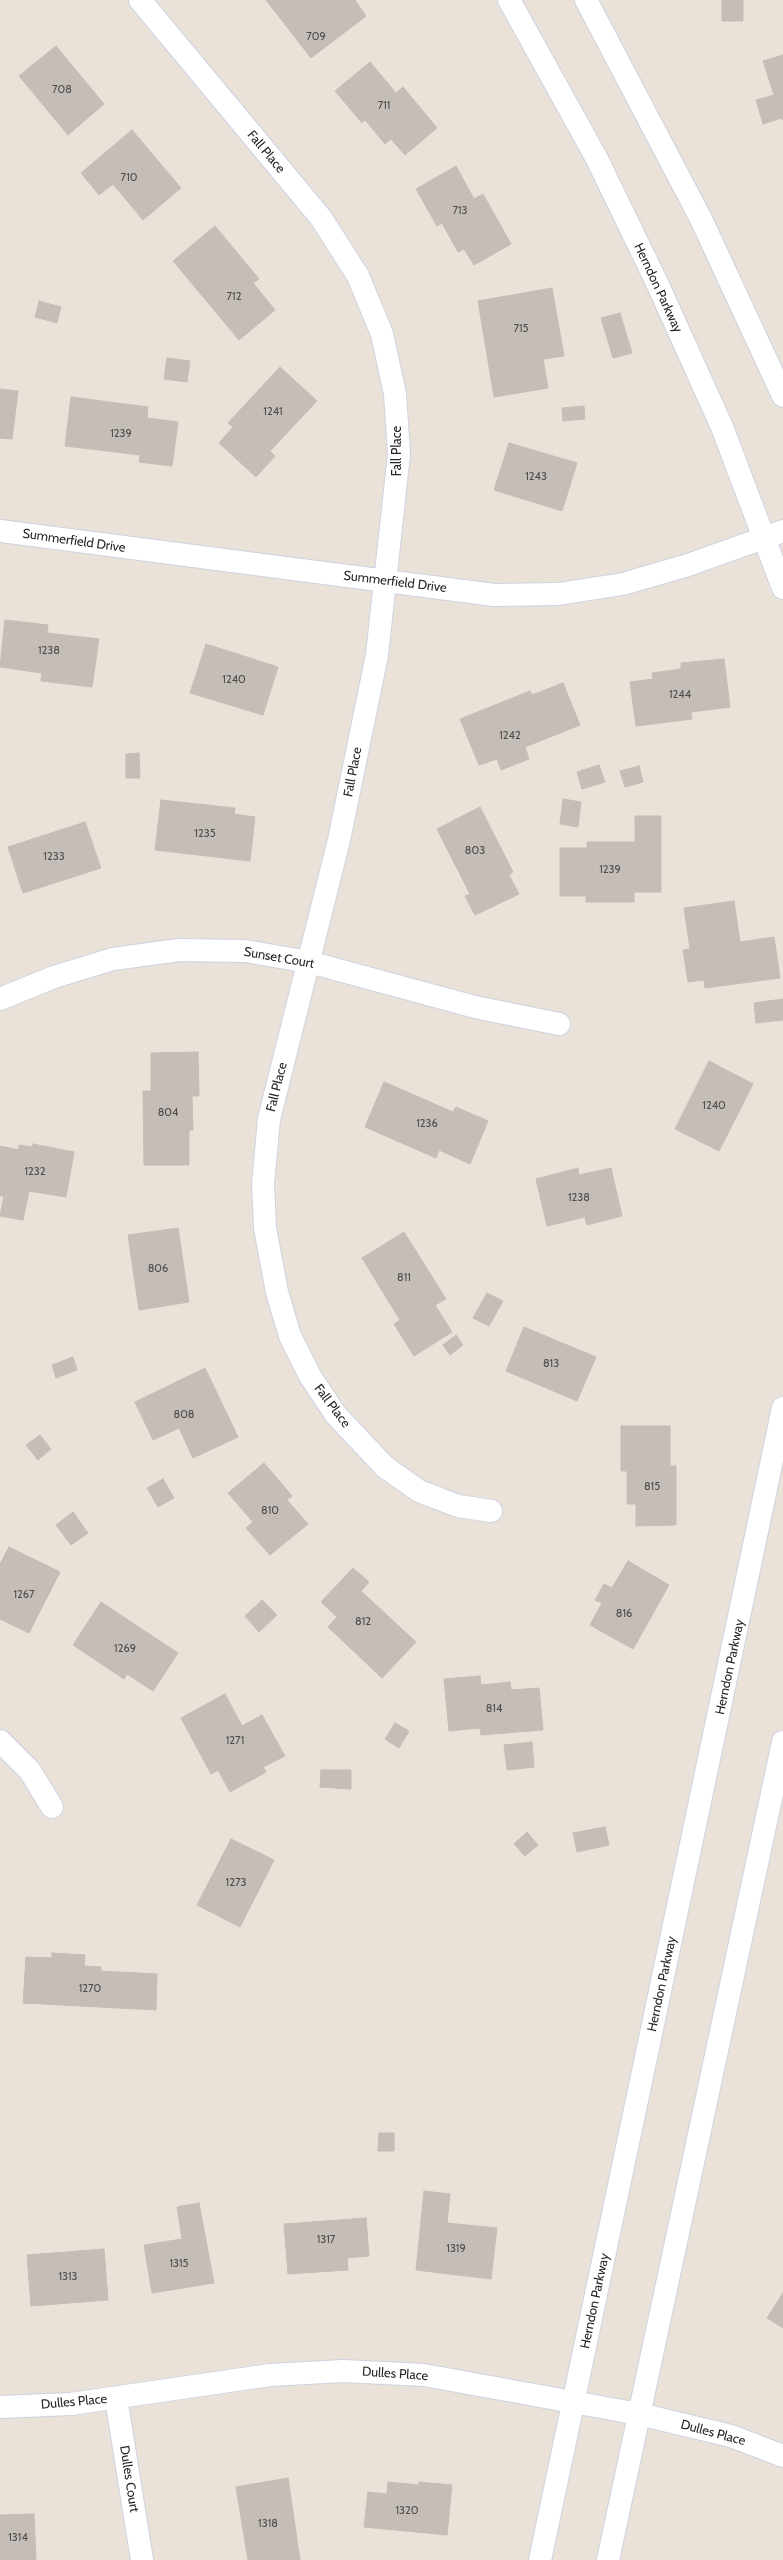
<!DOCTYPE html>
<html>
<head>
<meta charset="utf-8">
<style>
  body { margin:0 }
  canvas { display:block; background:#eae1d8 }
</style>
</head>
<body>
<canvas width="783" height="2560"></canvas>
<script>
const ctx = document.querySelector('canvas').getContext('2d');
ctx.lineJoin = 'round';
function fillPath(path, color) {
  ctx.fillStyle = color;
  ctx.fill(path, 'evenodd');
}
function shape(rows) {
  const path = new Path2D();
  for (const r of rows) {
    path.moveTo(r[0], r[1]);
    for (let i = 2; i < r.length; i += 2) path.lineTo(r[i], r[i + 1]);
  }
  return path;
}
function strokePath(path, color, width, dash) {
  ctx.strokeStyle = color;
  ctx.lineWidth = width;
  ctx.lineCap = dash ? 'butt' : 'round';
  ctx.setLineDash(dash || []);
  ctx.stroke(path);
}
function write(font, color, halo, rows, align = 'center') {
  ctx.font = font + ' Cabin,sans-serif';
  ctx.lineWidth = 3.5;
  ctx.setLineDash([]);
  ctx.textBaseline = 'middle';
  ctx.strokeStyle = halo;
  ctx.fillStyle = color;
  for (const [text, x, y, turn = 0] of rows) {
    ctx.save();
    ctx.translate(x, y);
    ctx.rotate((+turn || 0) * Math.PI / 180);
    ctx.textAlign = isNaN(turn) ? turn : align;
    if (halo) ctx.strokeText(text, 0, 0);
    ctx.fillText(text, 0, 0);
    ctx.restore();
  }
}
const building = shape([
  [266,0,355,0,366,16,311,58,266,0],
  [722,0,743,0,743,21,722,21,722,0],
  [56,46,104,104,68,135,19,76,56,46],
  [783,55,783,120,782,118,763,124,756,100,774,95,763,61,783,55],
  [370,62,396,93,403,87,437,128,405,155,391,139,385,144,365,120,362,123,335,91,370,62],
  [132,130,181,188,143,220,113,184,99,195,81,173,132,130],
  [456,166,474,199,483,194,511,244,474,265,464,249,458,252,442,223,437,226,416,189,456,166],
  [215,226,259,279,253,283,275,310,239,340,173,261,215,226],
  [552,288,564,356,543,359,548,388,494,397,478,301,552,288],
  [39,301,61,307,57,323,35,317,39,301],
  [620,313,632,353,613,358,601,318,620,313],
  [167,358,190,361,187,382,164,379,167,358],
  [280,367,317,401,270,451,275,456,256,477,219,443,233,427,228,423,280,367],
  [0,389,18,391,12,439,0,438,0,389],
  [71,397,148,407,147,418,178,422,172,466,139,462,140,455,65,446,71,397],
  [584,406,585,419,563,421,562,408,584,406],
  [509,443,577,463,562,511,494,490,509,443],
  [5,620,48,625,47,633,99,639,92,687,41,681,42,673,0,667,5,620],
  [206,644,278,667,263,715,190,693,206,644],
  [724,659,730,707,691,712,692,719,636,726,630,682,653,679,652,673,681,669,681,663,724,659],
  [563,683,580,725,525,747,529,759,501,770,497,759,479,765,460,719,530,691,532,695,563,683],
  [139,753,140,778,126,778,126,754,139,753],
  [599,765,605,782,582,789,577,772,599,765],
  [639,766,643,782,625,787,620,771,639,766],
  [563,799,581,802,578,827,560,824,563,799],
  [161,800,235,808,234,814,255,817,250,861,155,850,161,800],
  [480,807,513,872,509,875,519,894,475,915,465,896,470,894,437,829,480,807],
  [635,816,661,816,661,892,634,892,634,902,586,902,586,896,560,896,560,848,587,848,587,842,635,842,635,816],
  [85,822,101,868,23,893,8,847,85,822],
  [734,901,740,942,774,937,780,978,705,988,704,980,688,982,683,950,690,949,684,908,734,901],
  [783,999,783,1020,756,1023,754,1003,783,999],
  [198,1052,199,1096,192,1096,193,1130,189,1130,189,1165,144,1165,143,1091,151,1091,151,1053,198,1052],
  [709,1061,753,1084,719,1151,675,1129,709,1061],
  [384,1082,453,1112,456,1107,488,1121,470,1164,439,1150,436,1158,365,1127,384,1082],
  [33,1144,74,1152,66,1197,29,1191,23,1220,0,1216,4,1196,0,1196,0,1146,19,1150,19,1145,32,1147,33,1144],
  [578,1168,579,1175,611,1168,622,1216,587,1225,585,1217,547,1226,536,1179,578,1168],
  [178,1228,189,1302,139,1310,128,1235,178,1228],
  [404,1232,446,1299,435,1305,452,1332,414,1356,394,1324,400,1320,362,1258,404,1232],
  [487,1293,503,1301,489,1326,473,1318,487,1293],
  [524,1327,596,1357,577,1401,506,1371,524,1327],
  [456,1335,463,1345,450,1355,443,1345,456,1335],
  [73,1357,77,1370,56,1378,52,1365,73,1357],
  [205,1368,238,1437,193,1458,179,1428,153,1440,135,1402,205,1368],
  [621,1426,670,1426,670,1466,676,1466,676,1525,636,1526,636,1504,627,1504,627,1471,621,1471,621,1426],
  [40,1435,51,1449,38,1460,26,1445,40,1435],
  [264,1463,292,1496,287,1500,308,1524,270,1555,246,1528,253,1522,228,1493,264,1463],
  [163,1479,174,1498,158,1507,147,1488,163,1479],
  [73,1512,88,1533,71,1545,56,1525,73,1512],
  [9,1547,60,1572,29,1633,0,1619,0,1564,9,1547],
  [628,1561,669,1585,633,1649,590,1625,602,1603,595,1600,604,1584,612,1588,628,1561],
  [353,1568,369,1582,361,1591,416,1642,382,1678,328,1627,337,1617,321,1602,353,1568],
  [262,1600,277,1615,259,1632,245,1616,262,1600],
  [101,1602,178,1653,153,1691,127,1674,124,1679,73,1645,101,1602],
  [480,1676,481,1685,510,1682,511,1690,539,1688,543,1730,481,1735,480,1728,449,1731,444,1679,480,1676],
  [225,1694,242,1726,262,1715,285,1756,263,1767,266,1772,230,1792,218,1770,211,1774,181,1718,225,1694],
  [395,1723,409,1731,399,1748,385,1739,395,1723],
  [532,1742,534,1767,507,1770,504,1745,532,1742],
  [321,1770,351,1770,351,1789,320,1787,321,1770],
  [605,1827,609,1845,577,1852,573,1833,605,1827],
  [527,1832,538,1845,525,1856,514,1844,527,1832],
  [231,1839,274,1860,240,1927,197,1905,231,1839],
  [52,1953,85,1955,84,1966,101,1967,101,1971,157,1974,156,2010,23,2003,26,1957,52,1958,52,1953],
  [379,2133,394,2133,394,2151,378,2151,379,2133],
  [424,2191,450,2194,447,2223,497,2228,491,2279,416,2270,424,2191],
  [199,2203,214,2283,152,2293,144,2245,182,2239,177,2207,199,2203],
  [366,2218,369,2256,347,2258,348,2270,288,2274,284,2224,366,2218],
  [104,2249,108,2300,31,2306,27,2255,104,2249],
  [783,2293,783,2328,767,2318,783,2293],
  [288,2478,300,2560,248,2560,236,2487,288,2478],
  [388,2482,419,2485,419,2482,452,2485,447,2535,364,2527,368,2492,387,2494,388,2482],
  [34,2514,36,2560,0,2560,0,2515,34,2514]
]);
fillPath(building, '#c5beb8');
strokePath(building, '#c5bdb2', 1);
const street = shape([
  [140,0,321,218,358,276,382,334,395,394,399,454,377,655,339,840,269,1119,263,1184,265,1228,277,1292,290,1336,310,1376,336,1415,385,1467,419,1491,458,1506,491,1511],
  [0,531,494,595,558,594,623,584,688,565,783,531],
  [0,999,54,977,113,959,179,950,245,951,309,962,475,1007,559,1024],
  [0,1741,30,1771,52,1807],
  [116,2398,142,2560],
  [0,2407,71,2404,270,2375,343,2371,424,2375,639,2414,731,2436,783,2456]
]);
const secondary = shape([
  [509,0,597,159,658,285,722,427,783,588],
  [586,0,701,219,783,396],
  [540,2560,783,1408],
  [608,2560,783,1742]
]);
strokePath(street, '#cdd3e1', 24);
strokePath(secondary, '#cdd3e1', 24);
strokePath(street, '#fff', 22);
strokePath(secondary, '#fff', 22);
write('11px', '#4e4d4b', null, [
  ["709",316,37],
  ["708",62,90],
  ["711",384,106],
  ["710",129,178],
  ["713",460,211],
  ["712",234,297],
  ["715",521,329],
  ["1241",273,412],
  ["1239",121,434],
  ["1243",536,477],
  ["1238",49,651],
  ["1240",234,680],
  ["1244",680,695],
  ["1242",510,736],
  ["1235",205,834],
  ["803",475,851],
  ["1233",54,857],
  ["1239",610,870],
  ["1240",714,1106],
  ["804",168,1113],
  ["1236",427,1124],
  ["1232",35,1172],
  ["1238",579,1198],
  ["806",158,1269],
  ["811",404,1278],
  ["813",551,1364],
  ["808",184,1415],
  ["815",652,1487],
  ["810",270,1511],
  ["1267",24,1595],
  ["816",624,1614],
  ["812",363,1622],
  ["1269",125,1649],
  ["814",494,1709],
  ["1271",235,1741],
  ["1273",236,1883],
  ["1270",90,1989],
  ["1317",326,2240],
  ["1319",456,2249],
  ["1315",179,2264],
  ["1313",68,2277],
  ["1320",407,2511],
  ["1318",268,2524],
  ["1314",18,2538]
]);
write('13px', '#272727', '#fff', [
  ["Fall Place",266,152,50],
  ["Herndon Parkway",658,288,65],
  ["Fall Place",397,451,-90],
  ["Summerfield Drive",74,541,8],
  ["Summerfield Drive",395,582,7],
  ["Fall Place",353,772,-79],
  ["Sunset Court",279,958,10],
  ["Fall Place",277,1087,-76],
  ["Fall Place",332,1406,53],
  ["Herndon Parkway",730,1667,-78],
  ["Herndon Parkway",662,1984,-78],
  ["Herndon Parkway",595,2301,-78],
  ["Dulles Place",395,2374,4],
  ["Dulles Place",74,2402,-5],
  ["Dulles Place",713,2433,15],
  ["Dulles Court",129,2479,81]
]);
</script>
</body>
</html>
